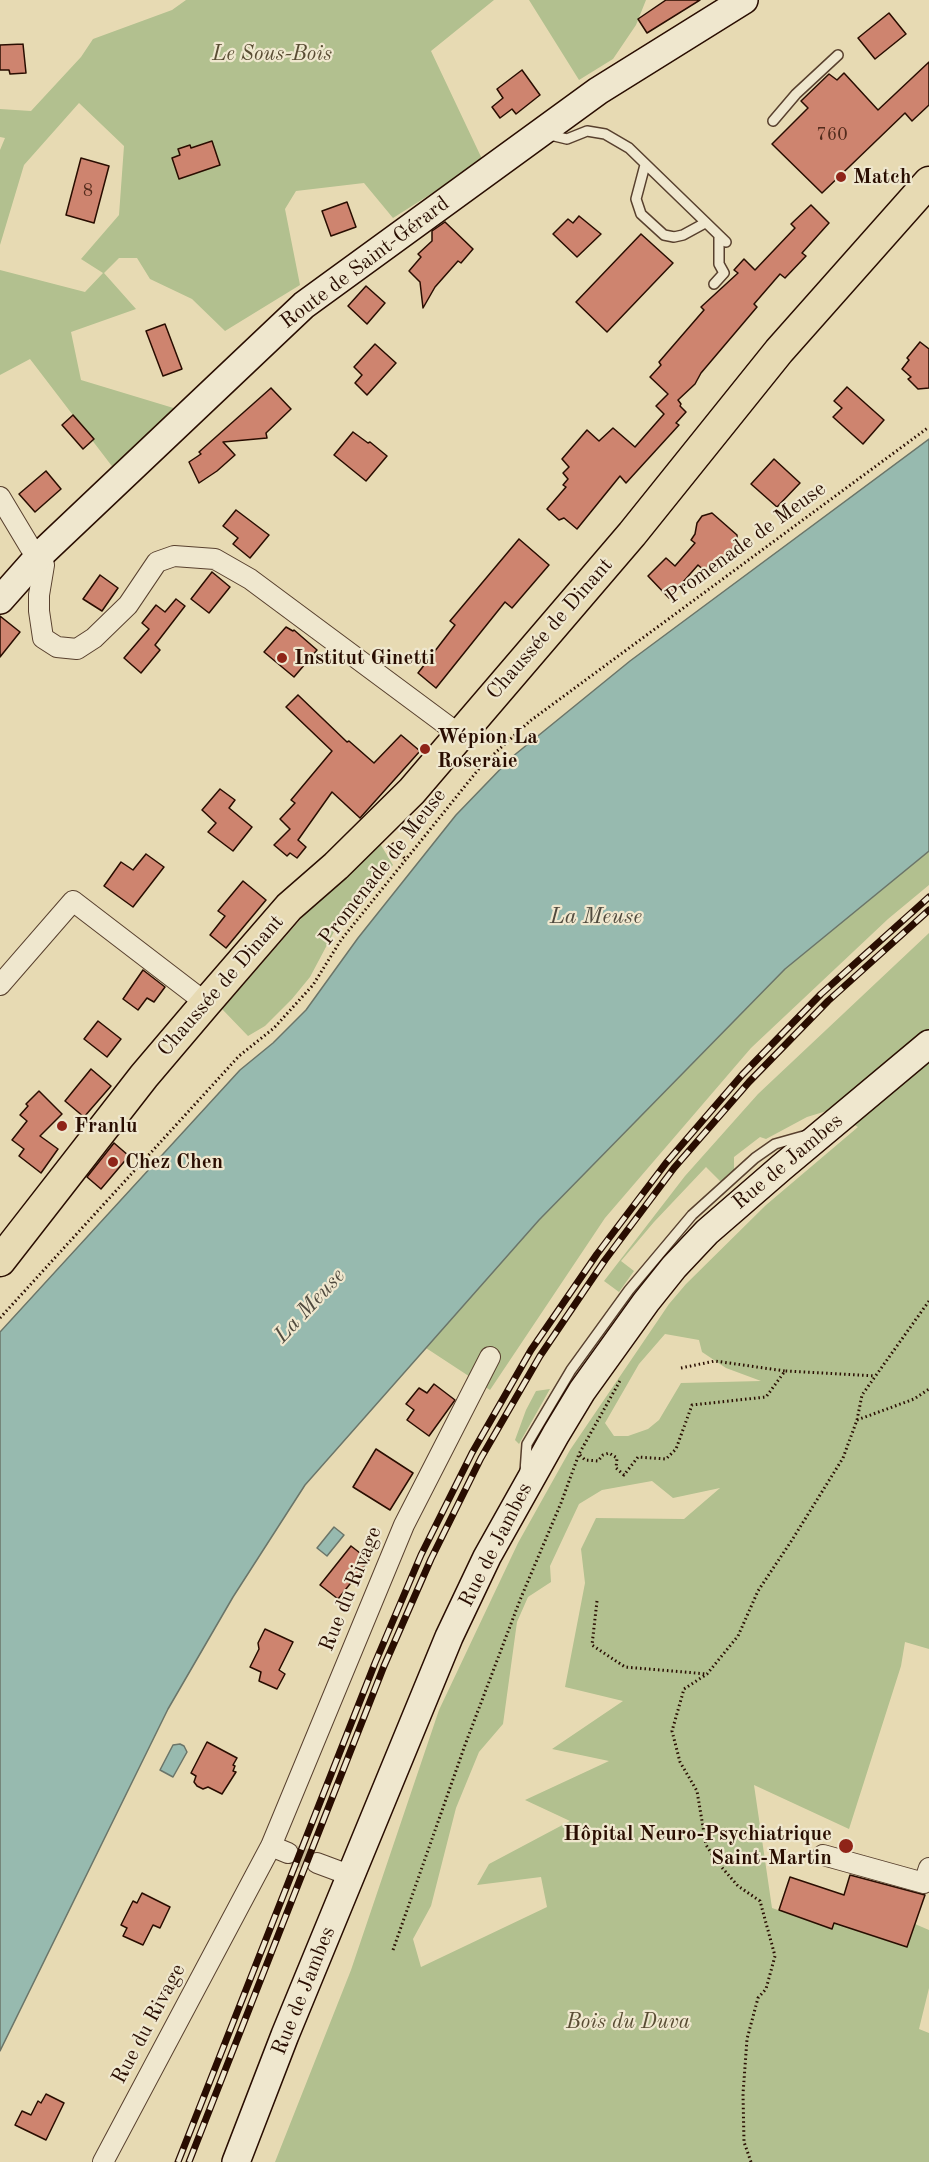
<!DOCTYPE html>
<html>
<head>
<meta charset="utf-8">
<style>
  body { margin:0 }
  canvas { display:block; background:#e7dab3 }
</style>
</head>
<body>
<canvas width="929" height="2162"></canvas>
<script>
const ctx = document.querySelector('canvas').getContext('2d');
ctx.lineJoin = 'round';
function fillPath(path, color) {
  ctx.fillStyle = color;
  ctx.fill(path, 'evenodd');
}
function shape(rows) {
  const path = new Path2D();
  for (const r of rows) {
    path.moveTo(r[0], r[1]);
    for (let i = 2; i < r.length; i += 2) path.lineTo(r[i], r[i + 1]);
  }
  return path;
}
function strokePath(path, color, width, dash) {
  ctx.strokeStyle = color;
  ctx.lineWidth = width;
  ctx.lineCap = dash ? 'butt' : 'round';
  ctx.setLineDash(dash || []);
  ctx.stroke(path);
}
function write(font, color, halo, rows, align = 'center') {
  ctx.font = font + ' "Old Standard TT",serif';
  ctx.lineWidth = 4.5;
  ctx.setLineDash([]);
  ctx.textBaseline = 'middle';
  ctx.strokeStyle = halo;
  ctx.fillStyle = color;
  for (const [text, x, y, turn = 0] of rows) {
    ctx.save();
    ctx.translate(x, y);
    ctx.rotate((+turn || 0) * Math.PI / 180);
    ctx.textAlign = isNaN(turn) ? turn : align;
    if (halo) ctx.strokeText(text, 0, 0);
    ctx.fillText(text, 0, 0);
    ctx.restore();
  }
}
fillPath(shape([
  [186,0,494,0,431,51,483,161,393,218,364,183,296,191,285,209,300,285,225,331,192,299,150,279,137,258,119,258,104,273,136,309,71,332,81,380,190,413,121,478,30,359,0,375,0,270,85,292,103,273,81,259,119,215,124,146,79,103,24,165,0,245,0,150,5,138,0,137,0,109,31,111,81,57,93,39,172,10],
  [529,0,646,0,636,25,613,59,579,80],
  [379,842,393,865,335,930,310,977,292,999,265,1026,248,1036,222,1009,306,913],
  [929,851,929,885,888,919,751,1048,605,1218,490,1390,426,1348,539,1220,785,969],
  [929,933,929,1649,905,1642,901,1666,849,1829,754,1785,772,1908,832,1928,834,1923,906,1947,915,1924,929,1930,929,1988,919,2029,929,2033,929,2162,275,2162,351,1970,439,1710,518,1543,570,1450,669,1304,686,1284,766,1205,858,1127,830,1110,807,1117,766,1139,760,1137,734,1157,734,1170,721,1182,706,1167,654,1222,621,1261,634,1271,619,1292,604,1281,685,1176,758,1094],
  [665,1334,699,1340,702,1352,726,1368,761,1381,681,1383,659,1420,648,1429,628,1436,614,1436,605,1423,639,1364],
  [652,1481,673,1498,720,1488,684,1519,596,1518,581,1549,585,1583,565,1687,623,1701,552,1749,609,1761,525,1800,570,1821,489,1864,477,1885,541,1877,547,1907,421,1967,413,1939,431,1906,456,1808,479,1752,503,1724,517,1622,528,1597,551,1582,550,1566,579,1504,602,1490],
  [550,1389,519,1444,515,1440,526,1410,536,1391]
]), '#b2c08f');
const water = shape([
  [929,439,929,851,785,969,539,1220,305,1485,233,1597,168,1709,0,2051,0,1332,240,1070,273,1043,306,1010,358,938,456,815,512,757,630,661,929,439],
  [334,1527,344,1535,327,1556,317,1548,334,1527],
  [180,1744,184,1746,187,1752,173,1777,160,1770,173,1745,180,1744]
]);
fillPath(water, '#97baaf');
strokePath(water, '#6b7569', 1.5);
const building = shape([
  [666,0,700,0,647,33,638,19,666,0],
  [889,13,906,34,875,59,858,38,889,13],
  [23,44,26,73,10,74,9,70,0,70,0,45,23,44],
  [929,62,929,105,912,121,905,113,822,193,772,144,808,108,801,101,829,74,837,80,844,73,878,110,929,62],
  [522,70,540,95,516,114,512,109,500,118,492,107,503,98,497,89,522,70],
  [212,141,220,165,179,179,172,158,180,155,178,149,190,145,191,148,212,141],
  [81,158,109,166,94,223,66,215,81,158],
  [347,202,356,227,331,236,322,211,347,202],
  [811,205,829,223,802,253,806,256,785,278,780,274,754,304,757,307,701,373,695,384,678,400,681,404,680,406,686,412,676,423,679,425,626,483,620,476,577,529,564,518,559,520,547,509,566,487,563,485,568,479,563,473,569,467,562,459,587,430,599,441,613,428,635,447,664,414,656,406,668,394,650,377,661,365,659,362,704,310,701,307,738,273,734,270,744,259,755,270,795,228,791,224,811,205],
  [579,216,601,234,577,257,553,234,568,219,573,223,579,216],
  [445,222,473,249,461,263,458,261,435,287,423,308,420,282,409,271,421,257,418,254,432,241,432,231,445,222],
  [641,234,673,263,607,332,576,302,641,234],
  [366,286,385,303,367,324,348,306,366,286],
  [165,324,182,369,163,376,146,331,165,324],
  [920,342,929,349,929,388,918,389,908,379,911,377,902,369,909,360,907,358,920,342],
  [375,344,396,363,367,395,355,383,362,375,354,367,375,344],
  [847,387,884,420,863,444,833,417,842,408,834,401,847,387],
  [271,388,291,409,266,433,267,438,223,442,235,455,217,471,199,483,189,462,201,454,199,452,271,388],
  [73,415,94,439,83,449,62,425,73,415],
  [353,432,368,443,370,442,387,456,366,481,334,455,353,432],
  [774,459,800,483,777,507,751,484,774,459],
  [46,471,61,489,35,512,19,494,46,471],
  [236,510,269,535,250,558,233,544,238,538,223,526,236,510],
  [712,513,737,535,737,544,708,574,698,565,669,598,648,576,666,558,675,566,695,543,691,540,695,534,697,523,702,516,712,513],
  [519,539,549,565,512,608,505,602,436,688,418,673,455,625,450,621,519,539],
  [212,572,230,587,209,613,191,599,212,572],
  [100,575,118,588,102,611,83,599,100,575],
  [176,599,185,606,155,645,160,650,141,673,124,658,149,629,142,623,156,605,165,612,176,599],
  [0,616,20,632,0,657,0,616],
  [286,627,293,631,294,630,317,650,294,677,264,652,286,627],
  [298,695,347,742,349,741,374,763,401,735,420,751,360,818,332,792,298,840,306,847,297,858,290,853,287,856,274,845,290,829,280,819,295,803,291,800,332,751,286,707,298,695],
  [220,789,235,800,229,808,252,827,233,851,208,832,216,823,202,810,220,789],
  [146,854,164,867,133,907,104,886,121,862,133,870,146,854],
  [243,881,266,900,226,948,210,935,225,916,218,911,243,881],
  [143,970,165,987,154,1002,147,998,138,1010,123,999,143,970],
  [98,1021,121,1039,107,1057,84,1039,98,1021],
  [91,1069,111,1086,84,1117,65,1101,91,1069],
  [39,1091,62,1114,40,1136,58,1149,41,1173,19,1156,24,1149,12,1140,27,1121,20,1115,28,1106,26,1104,39,1091],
  [114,1143,129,1156,101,1189,87,1177,114,1143],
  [434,1384,455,1400,429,1436,407,1420,414,1410,406,1404,419,1388,427,1393,434,1384],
  [376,1449,413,1473,390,1510,353,1487,376,1449],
  [351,1546,369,1560,338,1599,320,1585,351,1546],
  [265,1629,293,1642,279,1670,285,1674,277,1689,259,1681,261,1672,250,1667,259,1649,258,1643,265,1629],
  [207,1742,237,1758,233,1765,235,1766,233,1771,236,1772,222,1794,208,1787,203,1789,197,1786,194,1782,196,1776,191,1773,207,1742],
  [850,1875,925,1895,907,1947,834,1923,832,1929,779,1910,790,1877,844,1895,850,1875],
  [142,1893,170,1907,160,1928,153,1925,143,1945,123,1936,127,1928,121,1925,133,1901,137,1903,142,1893],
  [46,2094,64,2103,46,2140,15,2125,22,2111,31,2115,38,2101,41,2103,46,2094]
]);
fillPath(building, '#ce846f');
strokePath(building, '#290d01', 1.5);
strokePath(shape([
  [288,1853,317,1863]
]), '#cabb98', 20, [20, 10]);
const service = shape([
  [773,121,796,94,838,55],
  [546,134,567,139,587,131,605,134,629,148,726,242],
  [645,165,636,199,641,214,664,235,674,237,683,235,705,223],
  [714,284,724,273,719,264,719,236],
  [525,1472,527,1444,571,1370,629,1290,692,1215,755,1158,775,1144,807,1135]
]);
const minor = shape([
  [0,497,30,547,40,555,44,565,39,595,39,611,43,638,57,647,77,649,94,638,128,605,157,562,174,556,215,559,250,579,460,735],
  [0,985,73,901,206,1003],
  [271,1846,288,1853],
  [823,1855,924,1883,929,1868],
  [317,1863,352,1876],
  [103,2162,271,1846,404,1525,490,1357]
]);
const secondary = shape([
  [0,600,40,555,304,305,598,91,744,0],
  [236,2162,285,2035,449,1637,487,1557,556,1434,582,1391,646,1302,674,1267,707,1232,782,1167,929,1044]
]);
const primary = shape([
  [0,1261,144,1076,206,1003,289,907,336,866,412,791,632,534,779,351,929,182]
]);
strokePath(service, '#58402e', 12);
strokePath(minor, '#58402e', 22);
strokePath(secondary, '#290d01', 30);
strokePath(primary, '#290d01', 33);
strokePath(shape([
  [392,843,405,859],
  [0,1318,239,1056,274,1028,313,985,341,940,482,765,530,721,929,427],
  [681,1368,715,1361,785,1371],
  [857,1420,914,1399,929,1389],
  [580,1455,585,1460,598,1461,603,1455,609,1453,617,1458,616,1468,624,1475,638,1457,666,1459,676,1449,692,1405,766,1397,785,1371,875,1376],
  [597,1601,592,1645,625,1667,707,1674],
  [393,1950,465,1745,520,1600,561,1503,579,1454,621,1379],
  [751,2162,744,2142,743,2094,747,2039,758,1998,766,1989,775,1956,760,1901,738,1886,718,1863,706,1845,697,1791,680,1762,672,1731,684,1689,707,1674,738,1636,758,1591,792,1540,843,1458,857,1420,862,1395,929,1301]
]), '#290d01', 3, [1.5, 3]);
strokePath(service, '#efe7ce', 9);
strokePath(minor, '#efe7ce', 20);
strokePath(secondary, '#efe7ce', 27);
strokePath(primary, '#e7dab3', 30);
const rail = shape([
  [178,2162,375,1663,421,1555,472,1453,531,1350,597,1254,666,1163,742,1075,821,994,929,897],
  [189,2162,384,1666,431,1559,481,1458,540,1356,605,1260,674,1168,749,1082,828,1001,929,910]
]);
strokePath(rail, '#290d01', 7);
strokePath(rail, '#efe7ce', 4.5, [14]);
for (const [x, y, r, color] of [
  [841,177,6,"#8f2418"],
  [282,658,6,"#8f2418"],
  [425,749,6,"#8f2418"],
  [62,1126,6,"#8f2418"],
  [113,1162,6,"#8f2418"],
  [846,1846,8,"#8f2418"]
]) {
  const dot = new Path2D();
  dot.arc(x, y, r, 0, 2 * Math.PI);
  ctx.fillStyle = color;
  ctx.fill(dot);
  strokePath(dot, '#efe7ce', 2);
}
write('18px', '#522b1c', null, [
  ["760",832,135],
  ["8",88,191]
]);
write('italic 21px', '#594c33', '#efe7ce', [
  ["Le Sous-Bois",272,54],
  ["Bois du Duva",628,2022]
]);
write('bold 21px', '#290d01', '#efe7ce', [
  ["Match",853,177],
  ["Institut Ginetti",294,658],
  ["Wépion La",437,737],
  ["Roseraie",437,761],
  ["Franlu",74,1126],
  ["Chez Chen",125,1162],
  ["Hôpital Neuro-Psychiatrique",832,1834,"right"],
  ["Saint-Martin",832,1858,"right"]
], 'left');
write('21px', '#290d01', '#efe7ce', [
  ["Route de Saint-Gérard",365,263,-37],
  ["Promenade de Meuse",746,543,-36],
  ["Chaussée de Dinant",550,629,-49],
  ["Promenade de Meuse",383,867,-52],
  ["Chaussée de Dinant",221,986,-49],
  ["Rue de Jambes",788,1162,-40],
  ["Rue de Jambes",496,1545,-63],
  ["Rue du Rivage",351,1589,-68],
  ["Rue de Jambes",304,1991,-68],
  ["Rue du Rivage",149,2024,-62]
]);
write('italic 22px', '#504a3e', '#efe7ce', [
  ["La Meuse",596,917],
  ["La Meuse",310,1306,-47]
]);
</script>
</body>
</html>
